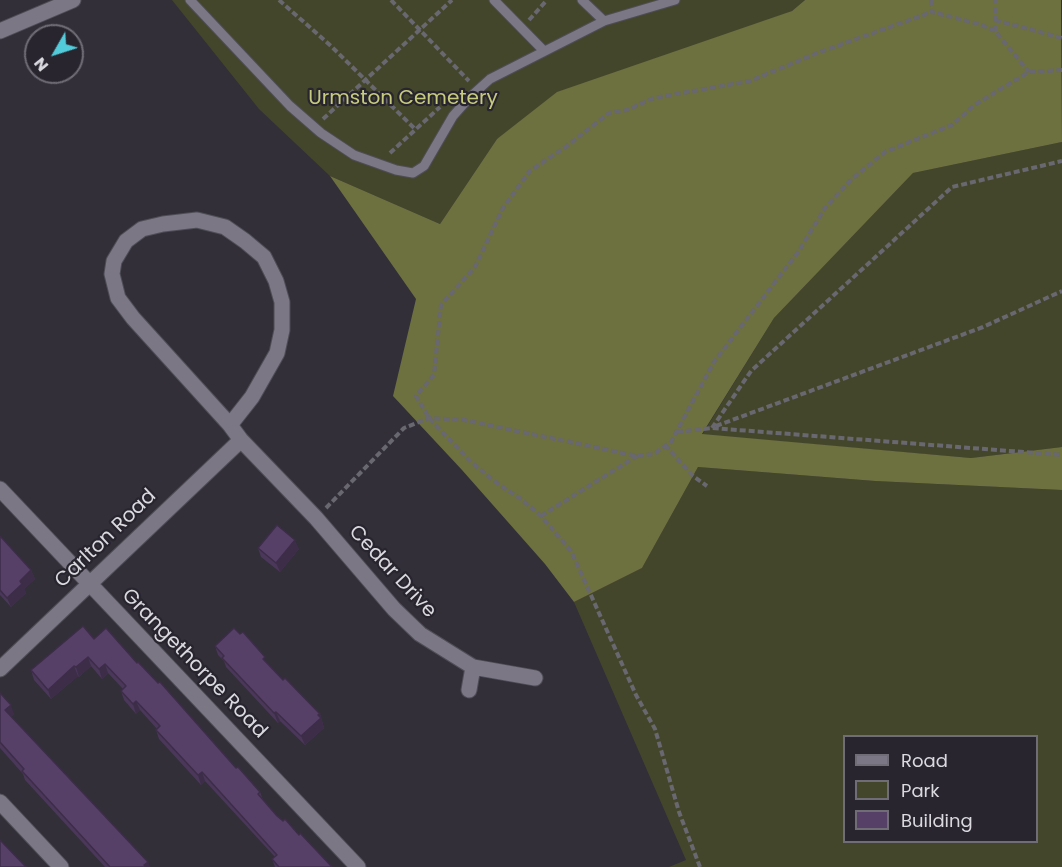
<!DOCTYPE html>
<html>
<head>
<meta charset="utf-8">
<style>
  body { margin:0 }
  #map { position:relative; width:1062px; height:867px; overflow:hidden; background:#322f39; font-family:Poppins,sans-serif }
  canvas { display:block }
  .legend { position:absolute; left:843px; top:735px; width:195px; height:108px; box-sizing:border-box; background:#28252f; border:2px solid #706d76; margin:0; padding:8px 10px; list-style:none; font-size:18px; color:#dbd9e0 }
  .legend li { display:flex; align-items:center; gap:12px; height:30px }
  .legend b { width:30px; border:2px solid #706d76 }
  .north { position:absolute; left:24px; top:24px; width:60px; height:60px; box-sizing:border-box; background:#28252f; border:2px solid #706d76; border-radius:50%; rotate:231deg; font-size:16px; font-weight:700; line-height:24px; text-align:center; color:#dbd9e0 }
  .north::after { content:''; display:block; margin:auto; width:21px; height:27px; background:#52cbda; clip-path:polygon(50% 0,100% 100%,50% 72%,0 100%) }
</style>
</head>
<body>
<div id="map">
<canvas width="1062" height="867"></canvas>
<ul class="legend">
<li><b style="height:8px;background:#7b7784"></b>Road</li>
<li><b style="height:16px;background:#44462b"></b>Park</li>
<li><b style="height:16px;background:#574068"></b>Building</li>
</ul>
<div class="north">N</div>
</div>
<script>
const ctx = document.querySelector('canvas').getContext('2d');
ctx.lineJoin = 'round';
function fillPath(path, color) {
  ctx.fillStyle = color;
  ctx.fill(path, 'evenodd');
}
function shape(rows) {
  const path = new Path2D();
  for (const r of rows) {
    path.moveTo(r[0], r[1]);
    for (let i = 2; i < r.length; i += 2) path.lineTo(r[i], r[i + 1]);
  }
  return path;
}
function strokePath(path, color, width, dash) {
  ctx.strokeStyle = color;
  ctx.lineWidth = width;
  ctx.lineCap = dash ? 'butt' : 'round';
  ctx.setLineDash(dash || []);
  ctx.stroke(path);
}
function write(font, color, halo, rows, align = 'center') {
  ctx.font = font + ' Poppins,sans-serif';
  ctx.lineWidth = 4.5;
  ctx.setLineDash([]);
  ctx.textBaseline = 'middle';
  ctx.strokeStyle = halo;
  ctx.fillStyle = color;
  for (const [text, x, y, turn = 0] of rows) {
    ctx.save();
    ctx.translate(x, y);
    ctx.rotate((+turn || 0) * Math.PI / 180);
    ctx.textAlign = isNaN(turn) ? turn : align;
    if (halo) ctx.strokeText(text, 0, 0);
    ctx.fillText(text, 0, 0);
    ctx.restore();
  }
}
fillPath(shape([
  [172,0,805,0,792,11,497,139,440,224,330,176,259,109],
  [1062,142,1062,447,971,458,702,435,774,318,913,173],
  [698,467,875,481,1062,490,1062,867,669,867,686,860,574,602,642,568],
  [844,736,1036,736,1036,842,844,842]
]), '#44462b');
fillPath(shape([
  [805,0,1061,0,1062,142,913,173,774,318,702,434,971,458,1062,447,1062,490,875,481,698,467,642,568,574,602,545,564,462,470,393,396,416,299,330,176,440,224,497,139,557,92,792,11]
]), '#6d703f');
const lane = shape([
  [190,0,290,106,321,133,354,155,396,170,413,173,424,166,453,116,469,98,490,79,604,21,675,0],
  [494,0,544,51],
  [582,0,604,21]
]);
const street = shape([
  [0,31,73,0],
  [230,425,252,397,277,353,282,330,282,302,276,281,264,257,245,241,225,227,197,220,163,224,142,229,126,241,114,261,112,274,118,298,133,318,230,425,241,440,316,518,394,609,420,634,473,667,535,678],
  [0,489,358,867],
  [0,669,241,440],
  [469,690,473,667],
  [0,802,61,867]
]);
strokePath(lane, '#4f4d56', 11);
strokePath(street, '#4f4d56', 17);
strokePath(shape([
  [279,0,331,46,416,130],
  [391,0,469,81],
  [931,0,932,12,979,24,995,31,1029,72],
  [529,20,547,0],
  [995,20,1062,38],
  [995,31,995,0],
  [323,119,452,0],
  [390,153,440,107],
  [716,426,983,327,1062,291],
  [712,428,751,371,952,187,1062,161],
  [677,432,712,428,1062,455],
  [665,445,693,476,707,486],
  [326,508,404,428,429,418,464,420,637,456,654,454,671,442,714,362,799,251,825,208,852,179,885,152,952,125,976,104,1029,72,1062,70],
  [541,516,637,456],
  [700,867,679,812,655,729,636,695,571,551,541,516,521,499,498,484,471,462,429,418,416,396,434,375,441,305,475,267,503,208,530,171,567,146,609,113,627,110,654,98,750,81,820,52,932,12]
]), '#696770', 4, [6, 3]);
strokePath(lane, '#7b7784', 9);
strokePath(street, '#7b7784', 15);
fillPath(shape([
  [0,536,31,570,35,579,24,589,26,593,11,607,0,595],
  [258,548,299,549,280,572,261,557],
  [94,639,137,663,236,768,260,792,263,800,277,816,299,835,332,867,275,867,272,859,275,857,205,781,201,785,159,739,156,730,157,729,140,710,136,714,124,700,121,691,123,689,108,673,102,679,91,666,79,677,78,676,51,699,34,680,31,670],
  [215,646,267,663,283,680,320,714,324,728,305,745,280,721,278,723,226,667,224,661,218,655],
  [0,693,14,714,11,717,150,867,105,867,25,780,23,774,0,748]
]), '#4b3759');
fillPath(shape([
  [295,540,299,549,280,572,276,563],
  [31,570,35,579,24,589,26,593,11,607,7,598,20,581],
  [88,657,91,666,79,677,76,667],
  [105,664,108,673,102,679,99,669],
  [74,666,78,676,51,699,48,690],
  [136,701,140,710,136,714,133,704],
  [11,705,14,714,8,720,5,710],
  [276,712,280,721,278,723,274,713],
  [320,714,324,728,305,745,301,736],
  [202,772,205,781,201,785,198,775],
  [148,862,150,867,145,867,144,865]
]), '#3d2d49');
const building = shape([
  [277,525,295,540,276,563,258,548,277,525],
  [0,536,31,570,20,581,22,584,7,598,0,590,0,536],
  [83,626,94,639,106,628,137,663,138,662,158,683,160,682,236,768,238,767,260,792,258,794,277,816,283,821,285,819,299,835,300,833,332,867,279,867,272,859,277,855,202,772,198,775,156,730,160,726,136,701,133,704,121,691,126,686,105,664,99,669,88,657,76,667,74,666,48,690,31,670,83,626],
  [234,628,240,634,243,632,265,657,263,659,283,680,285,678,320,714,318,715,321,718,301,736,276,712,274,713,222,658,224,656,215,646,234,628],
  [0,693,11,705,5,710,148,862,144,865,146,867,110,867,22,771,24,769,0,742,0,693],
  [0,840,26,867,0,867,0,840]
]);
fillPath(building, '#574068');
strokePath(building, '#3d2d49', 1.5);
write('20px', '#c6cb7e', '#28252f', [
  ["Urmston Cemetery",403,99]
]);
write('20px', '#dbd9e0', '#28252f', [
  ["Carlton Road",106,539,-44],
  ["Cedar Drive",392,572,47],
  ["Grangethorpe Road",194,664,46]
]);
</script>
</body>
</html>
